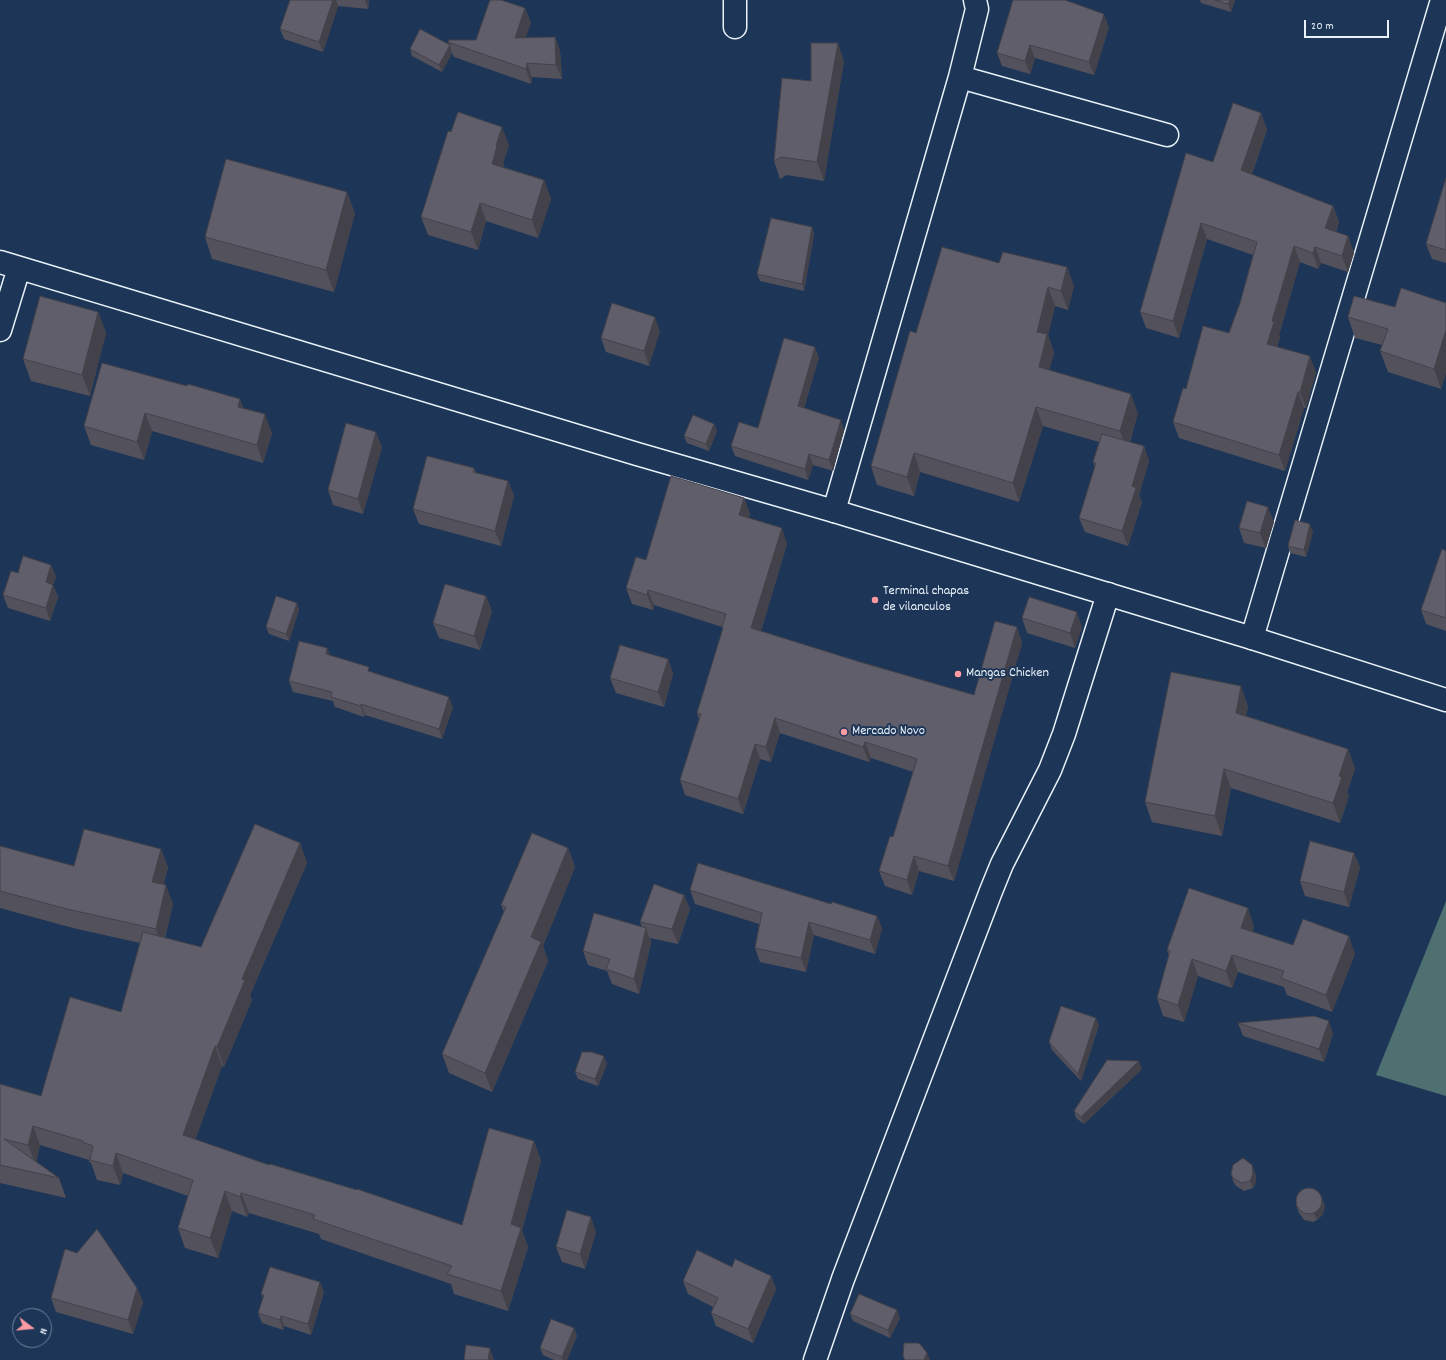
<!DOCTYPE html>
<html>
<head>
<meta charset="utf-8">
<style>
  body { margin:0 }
  #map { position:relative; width:1446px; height:1360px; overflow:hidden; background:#1d3557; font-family:Dekko,sans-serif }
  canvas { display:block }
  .north { position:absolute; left:12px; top:1308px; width:40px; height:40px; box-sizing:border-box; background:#1d3557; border:1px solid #6e8097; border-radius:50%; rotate:106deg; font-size:11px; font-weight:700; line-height:16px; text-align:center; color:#e8f1f8 }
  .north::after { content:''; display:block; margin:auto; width:14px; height:18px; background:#ff9aa2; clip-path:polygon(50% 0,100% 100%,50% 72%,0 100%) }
  .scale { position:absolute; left:1304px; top:20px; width:85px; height:18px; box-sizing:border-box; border:2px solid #e8f1f8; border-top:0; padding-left:5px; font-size:12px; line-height:14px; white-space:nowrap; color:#e8f1f8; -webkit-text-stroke:3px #1d3557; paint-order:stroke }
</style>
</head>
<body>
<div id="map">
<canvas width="1446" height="1360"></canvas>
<div class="north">N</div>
<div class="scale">20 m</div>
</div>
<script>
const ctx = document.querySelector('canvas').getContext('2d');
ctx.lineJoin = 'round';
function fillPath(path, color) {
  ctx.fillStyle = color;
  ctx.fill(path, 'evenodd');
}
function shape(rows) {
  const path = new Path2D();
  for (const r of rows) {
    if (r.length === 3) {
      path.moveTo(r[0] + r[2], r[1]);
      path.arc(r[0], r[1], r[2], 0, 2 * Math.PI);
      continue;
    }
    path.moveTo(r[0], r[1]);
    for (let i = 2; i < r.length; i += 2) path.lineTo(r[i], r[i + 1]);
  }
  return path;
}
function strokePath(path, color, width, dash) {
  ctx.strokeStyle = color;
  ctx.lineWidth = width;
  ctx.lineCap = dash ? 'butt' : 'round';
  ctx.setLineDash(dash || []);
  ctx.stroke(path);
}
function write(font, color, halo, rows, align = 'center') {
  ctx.font = font + ' Dekko,sans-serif';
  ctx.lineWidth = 4;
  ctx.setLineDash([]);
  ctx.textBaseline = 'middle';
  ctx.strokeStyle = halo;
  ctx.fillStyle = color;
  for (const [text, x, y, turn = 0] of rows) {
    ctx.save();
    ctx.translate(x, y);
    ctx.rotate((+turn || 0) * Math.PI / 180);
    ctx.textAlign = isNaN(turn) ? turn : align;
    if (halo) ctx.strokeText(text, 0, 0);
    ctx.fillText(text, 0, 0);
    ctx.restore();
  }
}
fillPath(shape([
  [1446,901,1446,1096,1376,1075]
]), '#4f7070');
const street = shape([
  [735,0,735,27],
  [960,77,1167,135],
  [834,511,960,77,977,9,975,0],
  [1252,638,1442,0],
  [815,1360,843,1279,991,891,1002,864,1050,770,1064,734,1108,594]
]);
const secondary = shape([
  [0,262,637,454,834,511,1252,638,1446,700],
  [0,330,19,268]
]);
strokePath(street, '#e8f1f8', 25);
strokePath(secondary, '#e8f1f8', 25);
strokePath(street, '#1d3557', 22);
strokePath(secondary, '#1d3557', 22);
fillPath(shape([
  [290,0,369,0,368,9,338,6,323,52,284,39,280,29],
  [1200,0,1235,0,1231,12,1201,3],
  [525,8,531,23,525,38,555,37,560,51,562,79,532,77,531,84,454,57,452,53,442,72,412,56,410,49,449,45,448,42,476,40],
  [1109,27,1094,75,1035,58,1030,74,1002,66,997,53],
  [844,61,824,181,787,175,780,179,774,161,811,81],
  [1261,113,1267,130,1252,174,1333,206,1339,222,1336,232,1348,236,1354,253,1348,272,1321,263,1318,269,1300,262,1279,335,1280,338,1277,347,1316,372,1306,408,1304,408,1285,471,1179,438,1173,422,1186,389,1229,333,1240,303,1253,255,1207,239,1179,338,1146,328,1140,312,1213,162],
  [509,145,503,163,504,164,503,167,544,180,551,199,538,238,486,221,478,250,428,235,421,217],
  [1446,178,1446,263,1432,259,1426,244],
  [355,213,334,292,212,259,205,237],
  [812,227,814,235,804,291,760,281,757,274],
  [999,263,1067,267,1074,286,1068,310,1055,306,1048,335,1054,353,1049,370,1138,413,1130,442,1144,446,1149,461,1139,495,1142,502,1128,546,1085,532,1079,518,1095,467,1093,462,1099,442,1043,426,1019,502,920,472,914,496,877,485,871,466,916,333],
  [1446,303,1441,389,1388,372,1380,351,1382,345,1355,338,1348,317,1395,307],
  [98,312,106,333,90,396,31,381,23,359],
  [660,331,649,366,606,352,601,338],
  [819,357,804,408,844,430,833,471,813,465,808,480,735,456,731,446,758,428],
  [102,363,244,408,272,433,263,463,152,431,144,460,91,445,84,426],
  [714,424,717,431,709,451,687,443,684,436],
  [382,447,363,514,333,505,328,490],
  [474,468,476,473,508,481,514,496,501,546,419,524,413,509],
  [744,498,750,514,748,518,787,544,761,631,860,662,974,695,1017,627,1022,643,954,881,919,871,912,895,885,886,879,871,893,837,913,772,871,758,869,762,780,733,771,762,760,759,743,814,685,795,680,780,699,719,697,713,723,629,722,627,654,605,653,610,632,604,626,588,646,560],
  [1274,522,1266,548,1244,543,1239,528],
  [1313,532,1306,557,1290,553,1288,546],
  [1446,551,1446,631,1426,624,1421,610],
  [51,565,56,577,53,585,58,597,50,621,8,608,3,595,18,573],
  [486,596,492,611,480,650,439,638,433,623],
  [297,603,299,610,289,641,269,634,266,627],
  [1022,618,1082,627,1075,648,1027,633],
  [327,648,330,656,370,672,453,707,442,739,365,715,364,717,335,707,333,701,293,692,289,681],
  [668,659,673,674,664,707,616,693,610,678],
  [1248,706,1246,716,1348,749,1355,769,1347,792,1349,796,1340,823,1231,788,1222,836,1152,822,1145,802],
  [300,843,307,863,250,995,252,1000,224,1067,222,1066,195,1140,269,1165,462,1225,534,1141,541,1161,522,1230,528,1247,508,1311,454,1294,451,1284,321,1239,319,1234,249,1213,247,1217,232,1211,218,1258,185,1248,178,1228,188,1196,123,1173,120,1185,97,1180,91,1163,89,1162,89,1160,40,1145,36,1162,59,1178,66,1198,0,1183,0,1084,41,1096,121,1012,140,943,73,928,0,908,0,846,74,866,161,849,168,868,163,885,173,904,165,938,201,947],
  [568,848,575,867,543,946,548,961,492,1092,449,1073,442,1054,504,912,501,905],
  [1354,853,1360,867,1349,907,1305,896,1300,881],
  [690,890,831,904,877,916,882,929,875,954,814,935,806,972,760,962,755,948,759,924,695,904],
  [684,895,690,909,678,944,650,938,651,943,639,994,612,984,607,971,588,965,583,951,642,927,640,922],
  [1254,926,1252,932,1293,945,1355,954,1332,1012,1287,995,1284,987,1238,972,1232,988,1198,976,1184,1022,1163,1016,1157,998,1169,956,1167,950],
  [1238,1023,1333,1034,1324,1062,1243,1036],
  [1099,1025,1081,1081,1052,1050,1049,1042],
  [607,1064,598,1086,578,1079,575,1072],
  [1142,1069,1084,1124,1076,1118,1074,1111],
  [1255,1172,1256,1181,1253,1188,1244,1191,1236,1186,1233,1181,1231,1174],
  [1322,1198,1325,1206,1323,1214,1317,1220,1313,1222,1304,1220,1299,1213,1296,1205],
  [596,1232,585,1269,562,1262,556,1247],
  [732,1267,771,1276,776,1289,753,1343,716,1326,711,1313,713,1307,688,1294,683,1281],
  [137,1288,143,1302,133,1334,56,1312,51,1298],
  [324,1292,311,1335,284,1326,283,1330,262,1323,258,1313,263,1298,261,1294],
  [850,1314,900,1318,890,1338,853,1321],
  [574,1328,577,1336,567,1360,554,1360,543,1355,540,1348]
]), '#53515b');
fillPath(shape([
  [333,0,336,0,338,6,323,52,319,42],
  [365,0,369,0,368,9],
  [1230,0,1235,0,1231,12,1228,4],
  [525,8,531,23,520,53,515,38],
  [1104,14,1109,27,1094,75,1089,62],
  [555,37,560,51,562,79,556,65],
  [838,43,844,61,824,181,817,162],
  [450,45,452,53,442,72,439,65],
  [1030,45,1035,58,1030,74,1025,61],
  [527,63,532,77,531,84,526,69],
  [1261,113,1267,130,1247,187,1241,170],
  [502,127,509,145,503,163,504,164,498,182,492,164,496,146],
  [544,180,551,199,538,238,532,220],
  [347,192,355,213,334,292,326,270],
  [480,203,486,221,478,250,471,232],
  [1333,206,1339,222,1331,244,1325,228],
  [1201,223,1207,239,1179,338,1173,321],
  [812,227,814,235,804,291,802,284],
  [1348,236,1354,253,1348,272,1342,256],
  [1294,246,1300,262,1279,335,1280,338,1273,360,1267,344,1272,321],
  [1315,247,1321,263,1318,269,1313,253],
  [1067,267,1074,286,1068,310,1061,291],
  [1048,287,1055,306,1048,335,1054,353,1045,386,1039,367,1037,332],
  [98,312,106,333,90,396,82,375],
  [655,317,660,331,649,366,644,351],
  [1446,330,1446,374,1441,389,1434,369],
  [815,347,819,357,802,416,798,406],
  [1310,356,1316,372,1306,408,1300,392],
  [1298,392,1304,408,1285,471,1279,455],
  [1131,394,1138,413,1127,450,1120,431],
  [240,399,247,417,238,407],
  [1036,407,1043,426,1019,502,1013,483],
  [145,413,152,431,144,460,137,442],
  [265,414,272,433,263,463,257,445],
  [841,420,844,430,833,471,829,460],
  [714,424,717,431,709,451,706,444],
  [376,432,382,447,363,514,358,499],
  [1144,446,1149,461,1139,495,1142,502,1128,546,1122,531,1132,486],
  [914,453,920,472,914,496,907,477],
  [809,454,813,465,808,480,805,469],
  [508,481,514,496,501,546,495,531],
  [744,498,750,514,745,530,739,515],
  [1268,507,1274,522,1266,548,1260,533],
  [1310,524,1313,532,1306,557,1304,550],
  [782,528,787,544,757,644,751,628],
  [51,565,56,577,53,585,58,597,50,621,46,608,46,582],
  [648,590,654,605,653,610,647,595],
  [486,596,492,611,480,650,474,636],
  [297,603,299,610,289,641,286,634],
  [1077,612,1082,627,1075,648,1070,633],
  [1017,627,1022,643,954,881,948,866],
  [327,648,331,658,326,654],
  [668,659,673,674,664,707,658,692],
  [1241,686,1248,706,1243,732,1236,713],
  [449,697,453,707,442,739,439,729],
  [361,704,365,715,364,717,361,706],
  [775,718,780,733,771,762,766,747],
  [865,742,871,758,869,762,863,747],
  [755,744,760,759,743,814,738,799],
  [1348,749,1355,769,1347,792,1349,796,1340,823,1333,803,1339,776],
  [1224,769,1231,788,1222,836,1215,816],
  [300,843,307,863,250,995,252,1000,224,1067,217,1047,242,979],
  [568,848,575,867,543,946,548,961,492,1092,485,1073,531,937],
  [161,849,168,868,159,901,152,882],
  [1354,853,1360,867,1349,907,1344,892],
  [914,856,919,871,912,895,907,880],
  [166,885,173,904,162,948,156,929],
  [684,895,690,909,678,944,672,929],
  [1248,908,1254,926,1247,946,1241,928],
  [877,916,882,929,875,954,870,940],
  [809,922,814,935,806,972,801,958],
  [646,928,651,943,639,994,634,979],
  [1349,936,1355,954,1332,1012,1326,995],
  [1232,955,1238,972,1232,988,1226,971],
  [1192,959,1198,976,1184,1022,1178,1005],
  [1096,1018,1099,1025,1081,1081,1078,1074],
  [1329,1021,1333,1034,1324,1062,1319,1049],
  [215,1046,222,1066,190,1155,183,1135],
  [604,1056,607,1064,598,1086,595,1079],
  [1139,1061,1142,1069,1084,1124,1081,1117],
  [33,1126,40,1145,36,1165,28,1145],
  [534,1141,541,1161,522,1230,528,1247,508,1311,501,1291,511,1224],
  [116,1153,123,1173,120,1185,113,1166],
  [1252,1165,1255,1172,1256,1181,1253,1188,1250,1181],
  [225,1191,232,1211,218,1258,210,1238],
  [241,1193,249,1213,247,1217,240,1197],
  [1322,1198,1325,1206,1323,1214,1317,1220,1314,1213],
  [591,1217,596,1232,585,1269,580,1254],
  [771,1276,776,1289,753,1343,748,1329],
  [320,1282,324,1292,311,1335,308,1324],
  [137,1288,143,1302,133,1334,128,1320],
  [897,1310,900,1318,890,1338,888,1330],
  [281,1316,284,1326,283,1330,280,1320],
  [574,1328,577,1336,567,1360,563,1360,562,1357],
  [490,1348,494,1360,488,1360],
  [927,1353,930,1360,924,1360]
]), '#43424a');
const building = shape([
  [290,0,333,0,319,42,280,29,290,0],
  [490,0,501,0,525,8,515,38,555,37,556,65,527,63,526,69,448,42,449,40,476,40,490,0],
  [1013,0,1065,0,1104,14,1089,62,1030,45,1025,61,997,53,1013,0],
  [1215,0,1230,0,1228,4,1215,0],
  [420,29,450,45,439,65,410,49,420,29],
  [811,43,838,43,817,162,781,157,774,161,782,78,811,81,811,43],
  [1233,103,1261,113,1241,170,1333,206,1325,228,1348,236,1342,256,1315,247,1313,253,1294,246,1272,321,1274,322,1267,344,1310,356,1300,392,1298,392,1279,455,1173,422,1183,388,1186,389,1203,326,1229,333,1240,303,1257,242,1201,223,1173,321,1140,312,1186,153,1213,162,1233,103],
  [458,112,502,127,496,146,497,146,492,164,544,180,532,220,480,203,471,232,421,217,448,131,451,132,458,112],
  [226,159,347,192,326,270,205,237,226,159],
  [1446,178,1446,250,1426,244,1446,178],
  [771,218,812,227,802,284,757,274,771,218],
  [942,247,999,263,1003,252,1067,267,1061,291,1048,287,1037,332,1047,334,1039,367,1131,394,1120,431,1036,407,1013,483,914,453,907,477,871,466,910,331,916,333,942,247],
  [1401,288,1446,303,1446,330,1434,369,1380,351,1388,329,1348,317,1354,296,1395,307,1401,288],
  [40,296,98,312,82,375,23,359,40,296],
  [612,303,655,317,644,351,601,338,612,303],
  [784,338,815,347,798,406,841,420,829,460,809,454,805,469,731,446,739,422,758,428,784,338],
  [102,363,187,386,188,384,240,399,238,407,265,414,257,445,145,413,137,442,84,426,102,363],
  [693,415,714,424,706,444,684,436,693,415],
  [346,423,376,432,358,499,328,490,346,423],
  [1102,434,1144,446,1132,486,1136,488,1122,531,1079,518,1096,463,1093,462,1102,434],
  [427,456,474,468,473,472,508,481,495,531,413,509,427,456],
  [671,476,744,498,739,515,782,528,751,628,860,662,974,695,995,621,1017,627,948,866,914,856,907,880,879,871,890,836,893,837,917,759,865,742,863,747,775,718,766,747,755,744,738,799,680,780,701,714,697,713,723,628,722,627,726,614,648,590,647,595,626,588,636,557,646,560,671,476],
  [1247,501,1268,507,1260,533,1239,528,1247,501],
  [1295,520,1310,524,1304,550,1288,546,1295,520],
  [1442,549,1446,551,1446,618,1421,610,1442,549],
  [23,556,51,565,46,582,53,585,46,608,3,595,11,571,18,573,23,556],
  [445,584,486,596,474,636,433,623,445,584],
  [276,596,297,603,286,634,266,627,276,596],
  [1029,597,1077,612,1070,633,1022,618,1029,597],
  [299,641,327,648,326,654,369,667,368,671,449,697,439,729,361,704,361,706,331,697,332,692,289,681,299,641],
  [620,645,668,659,658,692,610,678,620,645],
  [1171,672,1241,686,1236,713,1348,749,1339,776,1342,777,1333,803,1224,769,1215,816,1145,802,1171,672],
  [255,824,300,843,242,979,245,980,217,1047,215,1046,183,1135,269,1165,270,1164,357,1190,357,1189,462,1225,489,1128,534,1141,511,1224,521,1228,501,1291,447,1274,452,1266,313,1219,315,1215,241,1193,240,1197,225,1191,210,1238,178,1228,193,1180,116,1153,113,1166,90,1160,93,1146,82,1142,83,1141,33,1126,28,1145,4,1139,59,1178,0,1165,0,1084,41,1096,70,997,121,1012,143,932,201,947,255,824],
  [84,829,161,849,152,882,166,885,156,929,67,909,0,891,0,846,74,866,84,829],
  [532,833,568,848,531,937,541,942,485,1073,442,1054,506,907,501,905,532,833],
  [1310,841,1354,853,1344,892,1300,881,1310,841],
  [698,863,831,904,832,902,877,916,870,940,809,922,801,958,755,948,762,913,690,890,698,863],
  [654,884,684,895,672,929,640,922,654,884],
  [1189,888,1248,908,1241,928,1293,945,1303,919,1349,936,1326,995,1281,978,1284,971,1232,955,1226,971,1192,959,1178,1005,1157,998,1170,951,1167,950,1189,888],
  [594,913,646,928,634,979,606,969,610,959,583,951,594,913],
  [1061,1006,1096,1018,1078,1074,1049,1042,1061,1006],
  [1314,1016,1329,1021,1319,1049,1238,1023,1314,1016],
  [582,1052,591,1052,604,1056,595,1079,575,1072,582,1052],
  [1107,1060,1139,1061,1081,1117,1074,1111,1107,1060],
  [1243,1158,1252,1165,1253,1174,1250,1181,1242,1183,1234,1179,1231,1174,1233,1165,1243,1158],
  [1309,1201,13],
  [567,1210,591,1217,580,1254,556,1247,567,1210],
  [97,1229,137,1288,128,1320,51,1298,65,1249,77,1253,97,1229],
  [697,1250,732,1267,735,1259,771,1276,748,1329,711,1313,718,1298,683,1281,697,1250],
  [270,1267,320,1282,308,1324,281,1316,280,1320,258,1313,264,1295,261,1294,270,1267],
  [859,1294,897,1310,888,1330,850,1314,859,1294],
  [551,1319,574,1328,562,1357,540,1348,551,1319],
  [904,1343,917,1343,920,1344,927,1353,924,1360,905,1360,903,1356,904,1343],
  [466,1345,490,1348,488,1360,464,1360,466,1345]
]);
fillPath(building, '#605e6a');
strokePath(building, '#43424a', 1);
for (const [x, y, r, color] of [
  [875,600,4,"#ff9aa2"],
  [958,674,4,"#ff9aa2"],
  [844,732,4,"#ff9aa2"]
]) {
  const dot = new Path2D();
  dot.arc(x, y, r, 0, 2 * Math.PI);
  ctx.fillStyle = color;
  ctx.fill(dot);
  strokePath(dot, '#1d3557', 1.5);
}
write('14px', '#e8f1f8', '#1d3557', [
  ["Terminal chapas",883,592],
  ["de vilanculos",883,608],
  ["Mangas Chicken",966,674],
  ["Mercado Novo",852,732]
], 'left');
</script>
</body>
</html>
